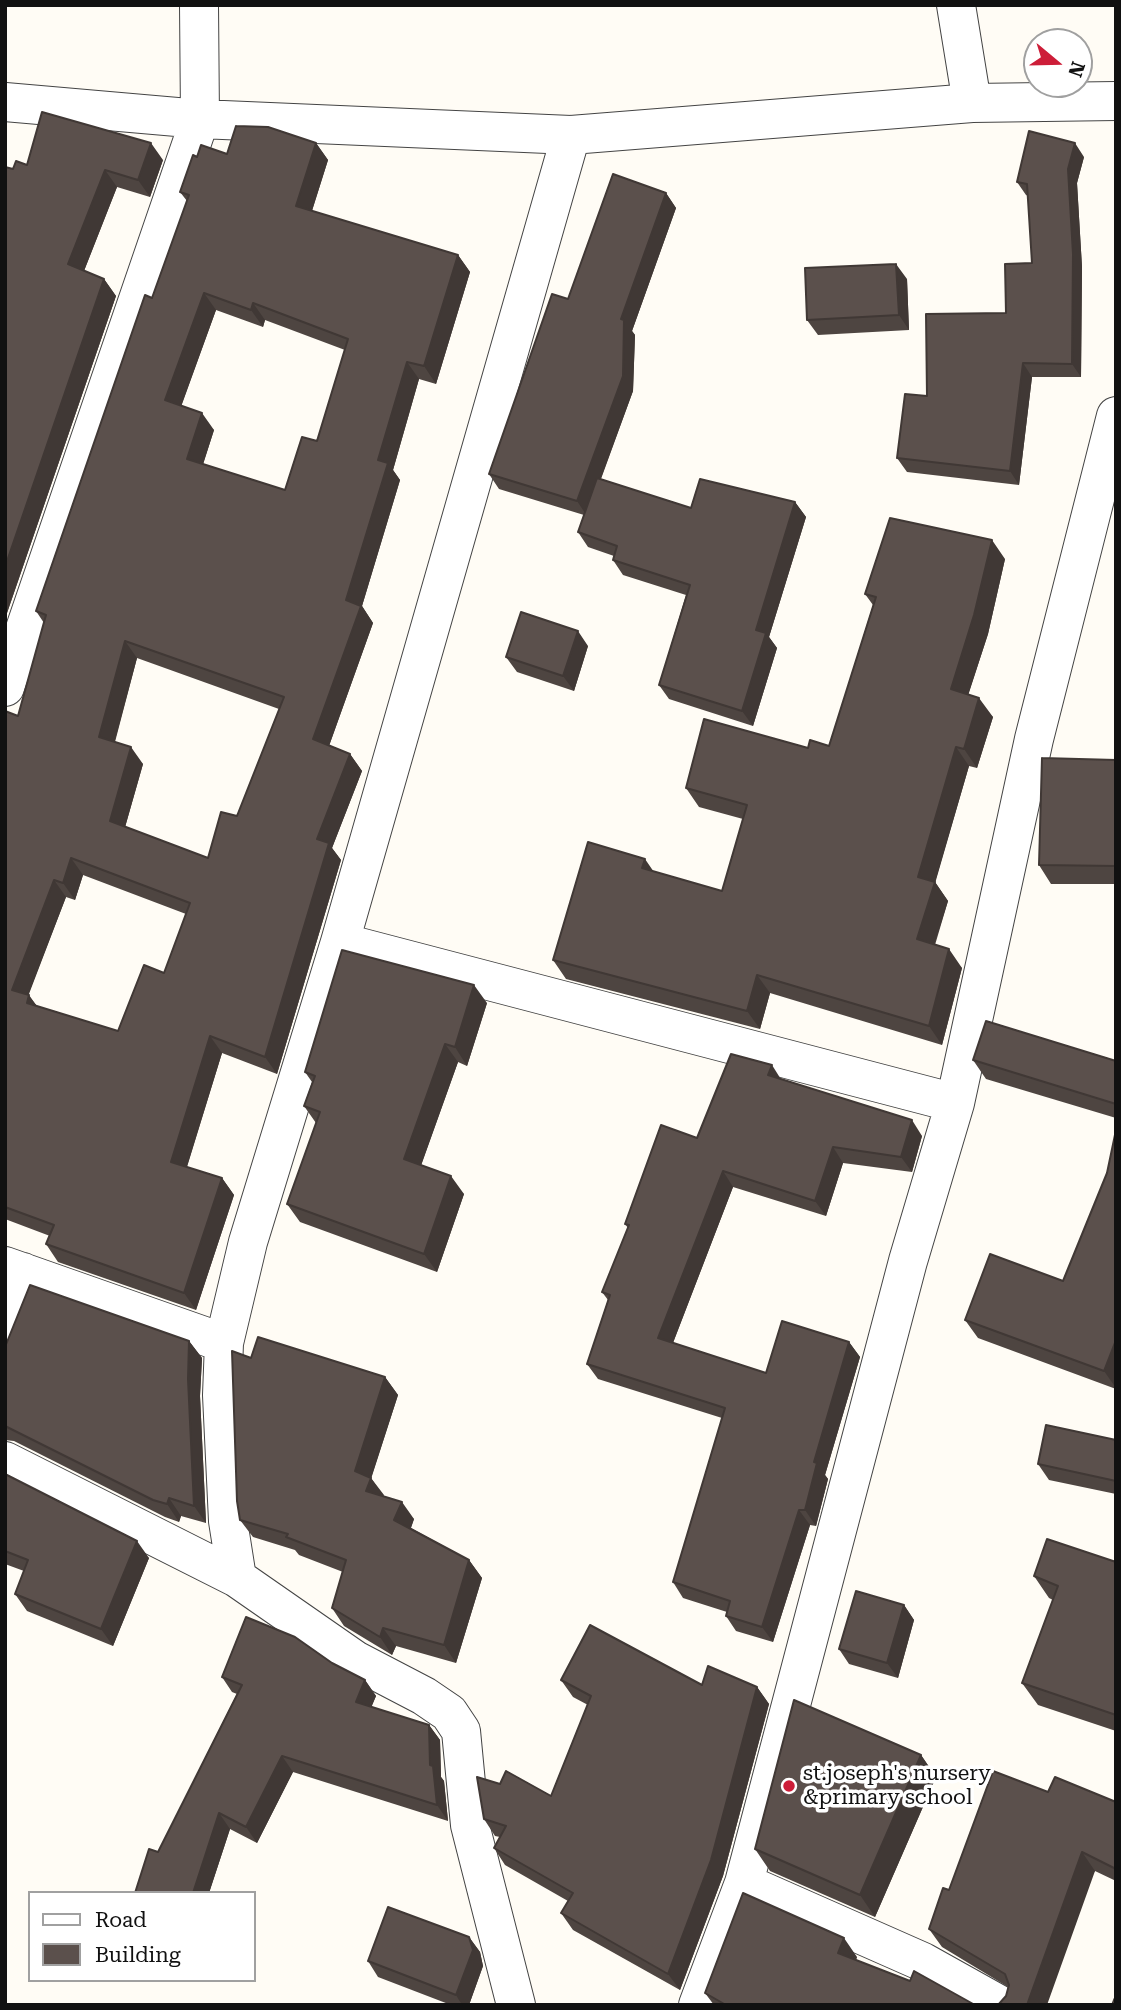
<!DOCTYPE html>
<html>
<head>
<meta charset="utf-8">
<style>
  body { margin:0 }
  #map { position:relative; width:1121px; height:2010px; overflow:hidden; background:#fffcf5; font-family:"Roboto Serif",serif }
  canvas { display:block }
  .frame { position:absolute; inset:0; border:7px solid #111; pointer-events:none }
  .legend { position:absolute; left:28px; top:1891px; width:228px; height:91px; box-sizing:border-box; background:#fff; border:2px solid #a0a0a0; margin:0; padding:9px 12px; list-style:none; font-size:21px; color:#111 }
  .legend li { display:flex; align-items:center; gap:14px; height:35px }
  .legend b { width:35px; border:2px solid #a0a0a0 }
  .north { position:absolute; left:1023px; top:28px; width:70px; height:70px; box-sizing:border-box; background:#fff; border:2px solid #a0a0a0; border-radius:50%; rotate:109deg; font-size:19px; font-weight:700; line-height:28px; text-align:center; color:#111 }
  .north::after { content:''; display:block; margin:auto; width:24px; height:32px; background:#cd1d38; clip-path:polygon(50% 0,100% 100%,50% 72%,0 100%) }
</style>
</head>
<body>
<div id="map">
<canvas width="1121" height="2010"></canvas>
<div class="frame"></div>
<ul class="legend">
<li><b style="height:9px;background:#fff"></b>Road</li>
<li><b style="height:19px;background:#5b504c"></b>Building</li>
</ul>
<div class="north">N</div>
</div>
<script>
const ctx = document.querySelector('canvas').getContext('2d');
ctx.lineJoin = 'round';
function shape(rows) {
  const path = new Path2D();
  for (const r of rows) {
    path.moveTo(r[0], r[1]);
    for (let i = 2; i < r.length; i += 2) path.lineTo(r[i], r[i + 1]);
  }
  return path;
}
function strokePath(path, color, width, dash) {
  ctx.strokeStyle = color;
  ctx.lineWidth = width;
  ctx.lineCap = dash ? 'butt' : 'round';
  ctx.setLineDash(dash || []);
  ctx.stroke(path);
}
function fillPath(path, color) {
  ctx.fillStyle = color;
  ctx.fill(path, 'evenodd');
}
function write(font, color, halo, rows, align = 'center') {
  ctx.font = font + ' "Roboto Serif",serif';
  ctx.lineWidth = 7;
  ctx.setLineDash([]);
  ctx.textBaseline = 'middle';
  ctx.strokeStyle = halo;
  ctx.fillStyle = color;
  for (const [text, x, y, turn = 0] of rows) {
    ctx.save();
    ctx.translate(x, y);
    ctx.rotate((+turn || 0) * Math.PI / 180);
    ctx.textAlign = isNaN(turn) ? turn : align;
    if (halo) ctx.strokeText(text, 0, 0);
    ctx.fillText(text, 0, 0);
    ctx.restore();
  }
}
const minor = shape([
  [956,5,972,103],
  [5,102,200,119,571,135,972,103,1116,101],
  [5,687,200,119,199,5],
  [340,942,955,1103],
  [5,1266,224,1343],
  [5,1322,23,1272],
  [5,1461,237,1578],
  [744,1883,923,1962,1000,2005],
  [516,2005,470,1825,461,1731,449,1713,424,1696,355,1660,237,1578,228,1521,222,1395,224,1343,248,1242,340,942,571,135],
  [698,2005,744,1883,908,1261,955,1103,1034,739,1116,416]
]);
strokePath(minor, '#444', 40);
strokePath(minor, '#fff', 38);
fillPath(shape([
  [316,143,328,160,312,211,458,255,470,272,436,384,419,379,393,470,400,480,362,606,373,623,329,746,350,754,362,771,332,848,341,860,277,1074,222,1053,187,1167,222,1178,234,1195,196,1310,58,1262,46,1244,50,1236,5,1219,5,711,18,716,44,623,36,611,152,298,187,201,180,192,197,157],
  [216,310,263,327,265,320,345,350,317,441,285,490,203,464,214,430,181,406],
  [137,658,279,709,237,816,208,858,125,827,143,764,115,742],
  [83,875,186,914,164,973,118,1031,37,1006,28,995,66,897,75,900],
  [1084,157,1077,183,1082,267,1081,377,1032,377,1019,485,907,472,897,458,927,396,1006,313,1032,263,1028,196,1026,195,1017,182],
  [163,160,150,197,117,187,84,271,104,279,116,296,7,613,5,612,5,167,13,169,27,165],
  [666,193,676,208,632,331,635,335,633,391,601,479,691,508,795,502,806,517,769,637,777,648,753,726,669,699,659,685,686,595,623,575,613,560,614,556,588,547,578,532,584,515,499,489,489,474,568,299],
  [907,279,909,330,818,335,807,320],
  [1005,559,988,634,968,695,993,717,977,768,969,766,935,882,948,901,935,945,962,968,942,1045,770,993,760,1029,566,979,553,960,653,871,722,891,743,819,699,807,686,788,808,748,829,746,873,605,865,594],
  [588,646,574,691,517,672,506,657],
  [1116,760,1116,884,1051,884,1039,865],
  [487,1003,467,1066,458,1062,421,1165,464,1194,437,1272,300,1222,287,1204,316,1123,304,1106,312,1082,305,1072],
  [973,1060,1116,1061,1116,1118,986,1079],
  [781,1079,922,1136,912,1172,843,1163,826,1216,733,1187,673,1343,766,1373,849,1342,860,1357,825,1475,828,1479,816,1526,810,1525,773,1642,736,1631,726,1616,727,1612,683,1598,673,1582,722,1418,598,1379,587,1364,608,1300,602,1292,628,1228,625,1224,697,1138],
  [1116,1130,1116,1389,978,1338,965,1320,1063,1281,1107,1173],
  [189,1341,202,1358,200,1396,206,1523,181,1516,179,1522,165,1517,14,1441,5,1440,5,1347],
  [251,1358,385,1377,398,1395,371,1478,383,1496,414,1519,411,1528,469,1560,482,1578,456,1663,396,1646,392,1655,344,1626,332,1608,343,1572,299,1555,295,1550,253,1537,240,1520],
  [1116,1440,1116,1494,1049,1480,1038,1464],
  [5,1474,149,1558,113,1646,27,1611,15,1594,24,1571,5,1564],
  [1116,1562,1116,1731,1038,1705,1022,1683,1053,1600,1049,1598,1034,1576],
  [904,1605,914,1620,898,1678,849,1664,839,1649],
  [332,1663,365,1680,376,1696,371,1707,429,1725,440,1740,441,1777,444,1781,448,1821,293,1772,257,1843,230,1829,209,1893,135,1893,158,1852,237,1694,232,1692,222,1677],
  [561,1680,757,1687,769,1704,723,1876,680,1990,573,1930,561,1913,568,1901,505,1865,494,1848,500,1837,495,1836,484,1819,500,1784,551,1796,588,1705,573,1697],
  [921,1755,936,1777,875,1917,770,1871,755,1849],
  [1048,1792,1116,1802,1116,1881,1095,1871,1006,1996,1008,1987,942,1947,929,1929,949,1890],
  [469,1937,480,1952,483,1966,469,2005,451,2005,378,1977,368,1961],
  [857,1957,856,1960,910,1981,975,2005,714,2005,705,1993]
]), '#4e4541');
fillPath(shape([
  [151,143,163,160,150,197,138,180],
  [316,143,328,160,308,223,296,206],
  [1075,143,1084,157,1077,183,1082,267,1081,377,1072,364,1068,169],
  [105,170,117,187,80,281,68,264],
  [666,193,676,208,632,331,635,335,633,391,587,516,577,501,621,319],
  [458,255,470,272,436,384,424,366],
  [896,264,907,279,909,330,899,315],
  [104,279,116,296,7,613,5,610,5,567],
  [204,293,216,310,177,418,165,400],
  [253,303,265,320,263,327,251,310],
  [407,362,419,379,393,470,400,480,362,606,373,623,325,757,313,739,378,460],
  [1023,363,1032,377,1019,485,1010,471],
  [202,413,214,430,199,477,187,459],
  [795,502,806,517,769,637,777,648,753,726,742,711,756,630],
  [992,540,1005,559,988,634,964,708,951,689],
  [578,631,588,646,574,691,563,676],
  [125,641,137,658,111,755,99,737],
  [979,698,993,717,977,768,964,749],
  [131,747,143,764,122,838,110,821],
  [956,747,969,766,934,887,935,882,948,901,930,958,917,939,918,877],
  [350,754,362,771,332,848,341,860,277,1074,265,1057,317,839],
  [71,858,83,875,75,900,63,883],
  [645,859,658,878,642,868],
  [54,880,66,897,24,1007,12,990],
  [949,949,962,968,942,1045,929,1026],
  [757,975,770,993,760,1029,747,1011],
  [474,985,487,1003,467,1066,455,1047],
  [29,995,41,1012,27,1003],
  [210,1036,222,1053,183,1179,171,1162],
  [445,1044,458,1062,417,1177,404,1159],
  [772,1065,782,1081,768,1075],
  [912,1120,922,1136,912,1172,901,1157],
  [833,1147,843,1163,826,1216,815,1201],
  [723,1171,733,1187,669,1353,658,1338],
  [451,1176,464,1194,437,1272,424,1254],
  [222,1178,234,1195,196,1310,184,1293],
  [1116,1340,1116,1388,1104,1371],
  [189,1341,202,1358,200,1396,206,1523,194,1506,188,1379],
  [849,1342,860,1357,825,1475,828,1479,816,1526,805,1510,814,1462],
  [385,1377,398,1395,371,1479,371,1478,384,1495,379,1509,366,1491,355,1471],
  [169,1498,181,1516,179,1522,167,1504],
  [402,1502,414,1519,407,1538,394,1520],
  [799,1510,810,1525,773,1642,762,1627],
  [137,1541,149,1558,113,1646,101,1629],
  [469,1560,482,1578,456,1663,444,1645],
  [904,1605,914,1620,898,1678,887,1663],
  [383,1628,396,1646,392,1655,380,1637],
  [365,1680,376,1696,367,1718,356,1702],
  [757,1687,769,1704,723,1876,680,1990,668,1974],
  [429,1725,440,1740,441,1777,444,1781,448,1821,437,1805,430,1765],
  [921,1755,936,1777,875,1917,860,1895],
  [282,1756,293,1772,257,1843,246,1827],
  [219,1813,230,1829,209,1893,193,1893],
  [1082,1852,1095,1871,1047,2005,1027,2005],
  [469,1937,480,1952,483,1966,469,2005,462,2005,456,1995],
  [844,1938,857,1957,851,1971,838,1953]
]), '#403835');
const building = shape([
  [42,112,151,143,138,180,105,170,68,264,104,279,5,567,5,167,13,169,16,161,27,165,42,112],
  [236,126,268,127,316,143,296,206,458,255,424,366,407,362,378,460,388,463,346,600,361,606,313,739,350,754,317,839,329,843,265,1057,210,1036,171,1162,222,1178,184,1293,46,1244,54,1225,5,1207,5,711,18,716,46,615,36,611,145,295,152,298,189,195,180,192,193,155,197,157,201,145,227,154,236,126],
  [204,293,251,310,253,303,348,339,317,441,302,437,285,490,187,459,202,413,165,400,204,293],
  [125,641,284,697,237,816,221,812,208,858,110,821,131,747,99,737,125,641],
  [71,858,190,903,164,973,144,965,118,1031,27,1003,29,995,12,990,54,880,63,883,71,858],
  [1029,131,1075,143,1068,169,1073,254,1072,364,1023,363,1010,471,897,458,905,394,927,396,926,314,1006,313,1005,264,1032,263,1027,184,1017,182,1029,131],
  [613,174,666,193,621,319,624,320,623,376,577,501,489,474,552,294,568,299,613,174],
  [896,264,899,315,807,320,805,268,896,264],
  [597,478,691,508,700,479,795,502,756,630,766,633,742,711,659,685,690,585,613,560,617,546,578,532,597,478],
  [890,518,992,540,974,615,951,689,979,698,964,749,956,747,918,877,935,882,917,939,949,949,929,1026,757,975,747,1011,553,960,588,842,645,859,642,868,722,891,747,805,686,788,704,719,808,748,810,740,829,746,876,597,865,594,890,518],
  [521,612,578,631,563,676,506,657,521,612],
  [1042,758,1116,760,1116,866,1039,865,1042,758],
  [342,950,474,985,455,1047,445,1044,404,1159,451,1176,424,1254,287,1204,320,1112,304,1106,315,1076,305,1072,342,950],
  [986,1021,1116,1061,1116,1104,973,1060,986,1021],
  [731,1054,772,1065,768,1075,912,1120,901,1157,833,1147,815,1201,723,1171,658,1338,766,1373,782,1321,849,1342,814,1462,817,1463,805,1510,799,1510,762,1627,726,1616,730,1601,673,1582,725,1408,587,1364,610,1295,602,1292,629,1225,625,1224,661,1125,697,1138,731,1054],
  [1116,1130,1116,1340,1104,1371,965,1320,990,1254,1063,1281,1107,1173,1116,1130],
  [30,1285,189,1341,188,1379,194,1506,169,1498,167,1504,153,1500,5,1426,5,1347,30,1285],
  [258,1337,385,1377,355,1471,371,1478,366,1491,402,1502,394,1520,469,1560,444,1645,383,1628,380,1637,332,1608,346,1560,286,1537,288,1534,240,1520,237,1501,232,1351,251,1358,258,1337],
  [1046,1425,1116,1440,1116,1481,1038,1464,1046,1425],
  [5,1474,137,1541,101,1629,15,1594,28,1560,5,1551,5,1474],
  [1047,1539,1116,1562,1116,1715,1022,1683,1058,1586,1034,1576,1047,1539],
  [856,1591,904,1605,887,1663,839,1649,856,1591],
  [246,1617,295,1637,332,1663,365,1680,356,1702,429,1725,430,1765,433,1766,437,1805,282,1756,246,1827,219,1813,193,1893,135,1893,149,1849,158,1852,242,1685,222,1677,246,1617],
  [590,1625,702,1685,708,1666,757,1687,711,1860,668,1974,561,1913,573,1893,494,1848,506,1826,484,1819,477,1777,500,1784,506,1771,551,1796,591,1696,561,1680,590,1625],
  [794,1700,921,1755,860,1895,755,1849,794,1700],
  [993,1771,1048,1792,1055,1777,1116,1802,1116,1869,1082,1852,1027,2005,998,2005,1006,1996,1009,1985,1005,1974,929,1929,943,1888,949,1890,993,1771],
  [743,1893,844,1938,838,1953,910,1981,914,1971,975,2005,726,2005,705,1993,743,1893],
  [388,1907,469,1937,473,1950,456,1995,368,1961,388,1907],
  [1116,1996,1116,2005,1112,2005,1114,2000,1116,1996]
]);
fillPath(building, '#5b504c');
strokePath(building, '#403835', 2);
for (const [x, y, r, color] of [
  [789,1786,7,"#cd1d38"]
]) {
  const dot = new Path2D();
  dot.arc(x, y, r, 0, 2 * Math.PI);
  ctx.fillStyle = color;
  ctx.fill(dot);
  strokePath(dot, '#fff', 2.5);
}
write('21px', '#111', '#fff', [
  ["st.joseph's nursery",803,1774],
  ["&primary school",803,1798]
], 'left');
</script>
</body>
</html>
